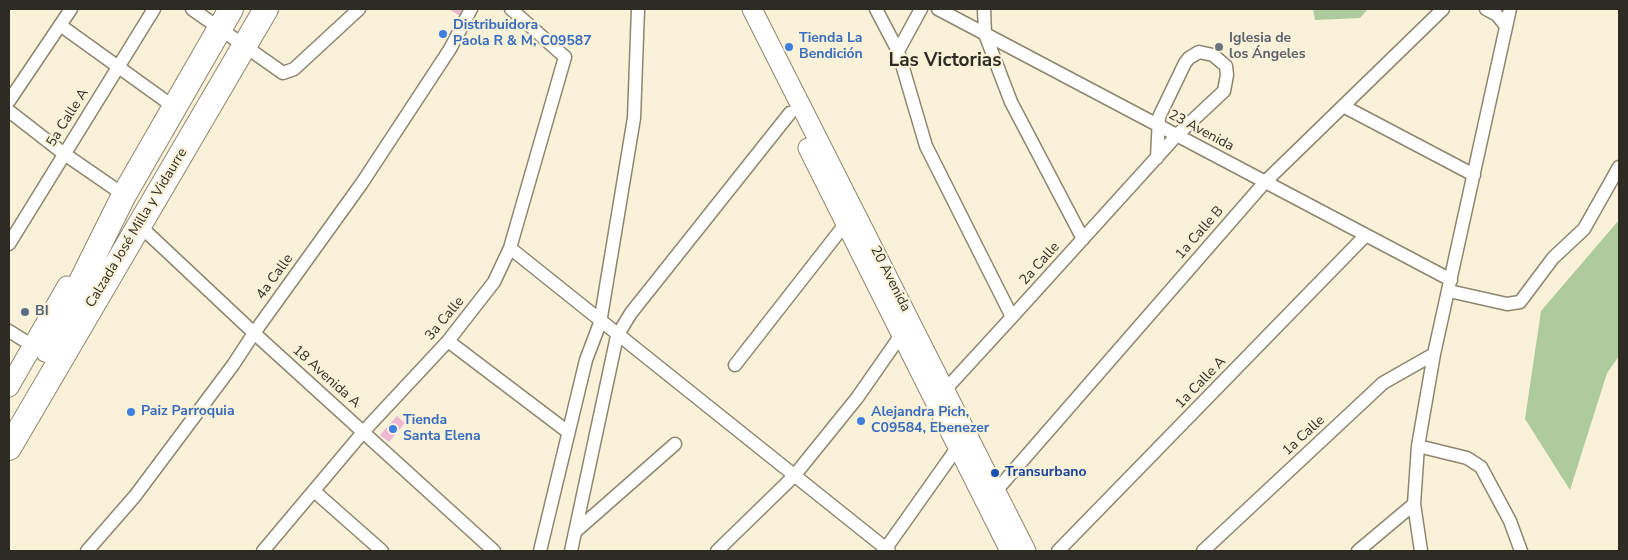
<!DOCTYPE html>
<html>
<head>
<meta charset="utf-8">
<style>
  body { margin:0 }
  #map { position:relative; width:1628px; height:560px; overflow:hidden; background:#f9f1d8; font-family:"Nunito Sans",sans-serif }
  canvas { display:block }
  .frame { position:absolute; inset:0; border:10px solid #2e2b22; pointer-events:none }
</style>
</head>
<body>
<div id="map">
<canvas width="1628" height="560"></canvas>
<div class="frame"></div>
</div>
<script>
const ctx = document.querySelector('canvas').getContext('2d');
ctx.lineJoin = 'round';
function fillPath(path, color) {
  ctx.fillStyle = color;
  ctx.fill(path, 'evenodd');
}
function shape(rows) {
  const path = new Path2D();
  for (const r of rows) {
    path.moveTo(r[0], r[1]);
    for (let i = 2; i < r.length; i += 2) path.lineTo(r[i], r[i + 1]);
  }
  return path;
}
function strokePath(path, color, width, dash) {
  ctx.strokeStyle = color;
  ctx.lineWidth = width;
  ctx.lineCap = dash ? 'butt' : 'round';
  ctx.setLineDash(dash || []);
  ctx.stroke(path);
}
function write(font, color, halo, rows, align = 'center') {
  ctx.font = font + ' "Nunito Sans",sans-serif';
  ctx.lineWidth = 4.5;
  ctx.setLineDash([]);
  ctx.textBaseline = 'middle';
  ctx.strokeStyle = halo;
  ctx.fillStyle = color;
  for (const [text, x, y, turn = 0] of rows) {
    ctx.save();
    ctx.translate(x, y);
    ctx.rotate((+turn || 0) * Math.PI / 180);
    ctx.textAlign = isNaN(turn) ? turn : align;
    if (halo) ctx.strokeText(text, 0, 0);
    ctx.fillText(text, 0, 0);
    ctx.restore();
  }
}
fillPath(shape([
  [1313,9,1368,9,1360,18,1315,20],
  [1619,220,1619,356,1607,373,1570,490,1525,419,1541,311]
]), '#adcb9c');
fillPath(shape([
  [449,9,466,9,463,18],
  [397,416,405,423,389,442,380,435]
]), '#eeb8d5');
const street = shape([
  [192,9,283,73,294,69,359,9],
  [876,9,898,51,926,146,1012,317],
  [938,9,1451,280],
  [984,9,985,34,1011,102,1083,239],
  [1486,9,1497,15,1506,26],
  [60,25,174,107],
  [898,51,921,9],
  [9,101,71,9],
  [1343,106,1474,175],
  [9,111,63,153,124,195],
  [139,225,254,333,494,551],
  [9,244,154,9],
  [510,248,889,551],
  [1449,291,1507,304,1520,302,1553,258,1584,229,1619,167],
  [9,331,33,346],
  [448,341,568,432],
  [735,365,846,223],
  [945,390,1012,317,1177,135,1224,91,1227,75,1226,66,1213,55,1199,52,1189,58,1185,63,1159,117,1157,158],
  [1418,446,1467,458,1481,467,1510,521,1521,551],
  [314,491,382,551],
  [995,492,1265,182,1443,9],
  [576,531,675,444],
  [87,551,135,496,233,365,254,333,362,183,450,49,471,9],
  [263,551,364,431,448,341,494,282,510,248,565,57,511,9],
  [540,551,586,360,600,323,634,118,638,9],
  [571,551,617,336,631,313,790,113],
  [717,551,794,476,857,398,901,335],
  [884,551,957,448],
  [1058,551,1366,235],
  [1203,551,1383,383,1434,354],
  [1358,551,1414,504],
  [1421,551,1414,504,1418,446,1434,354,1510,9]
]);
const secondary = shape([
  [752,9,1026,551],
  [808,148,1010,551],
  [9,387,67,286]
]);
const highway = shape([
  [47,350,124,195,231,9],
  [9,448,266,9]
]);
strokePath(street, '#8d866f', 15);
strokePath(secondary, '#8d866f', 21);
strokePath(highway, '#8d866f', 26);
strokePath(street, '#fff', 12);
strokePath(secondary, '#fff', 19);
strokePath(highway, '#fff', 24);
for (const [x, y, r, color] of [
  [443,34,5,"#3f7fe0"],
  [789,47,5,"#3f7fe0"],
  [1219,47,5,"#6b7280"],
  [25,312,5,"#5c6f8a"],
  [131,412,5,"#3f7fe0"],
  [861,421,5,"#3f7fe0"],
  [393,429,5,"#3f7fe0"],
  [995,473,5,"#1a4fb4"]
]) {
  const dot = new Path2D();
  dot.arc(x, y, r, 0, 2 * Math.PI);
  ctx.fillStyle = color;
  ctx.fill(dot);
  strokePath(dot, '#f9f1d8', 2);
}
write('bold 14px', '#366cbe', '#f9f1d8', [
  ["Distribuidora",453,26],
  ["Paola R & M, C09587",453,42],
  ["Tienda La",799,39],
  ["Bendición",799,55],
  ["Paiz Parroquia",141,412],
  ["Alejandra Pich,",871,413],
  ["C09584, Ebenezer",871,429],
  ["Tienda",403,421],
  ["Santa Elena",403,437]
], 'left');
write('bold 14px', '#5b616d', '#f9f1d8', [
  ["Iglesia de",1229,39],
  ["los Ángeles",1229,55]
], 'left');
write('14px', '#2e2b22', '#f9f1d8', [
  ["5a Calle A",68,118,-58],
  ["23 Avenida",1201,131,28],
  ["Calzada José Milla y Vidaurre",137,228,-59],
  ["1a Calle B",1200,233,-49],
  ["2a Calle",1040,264,-48],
  ["4a Calle",275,277,-54],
  ["20 Avenida",890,279,63],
  ["3a Calle",445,319,-50],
  ["18 Avenida A",326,377,42],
  ["1a Calle A",1201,383,-46],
  ["1a Calle",1304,436,-43]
]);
write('bold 14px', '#4e5e75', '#f9f1d8', [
  ["BI",35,312]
], 'left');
write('bold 14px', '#164399', '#f9f1d8', [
  ["Transurbano",1005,473]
], 'left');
write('bold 19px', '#2e2b22', '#f9f1d8', [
  ["Las Victorias",945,61]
]);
</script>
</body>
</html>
